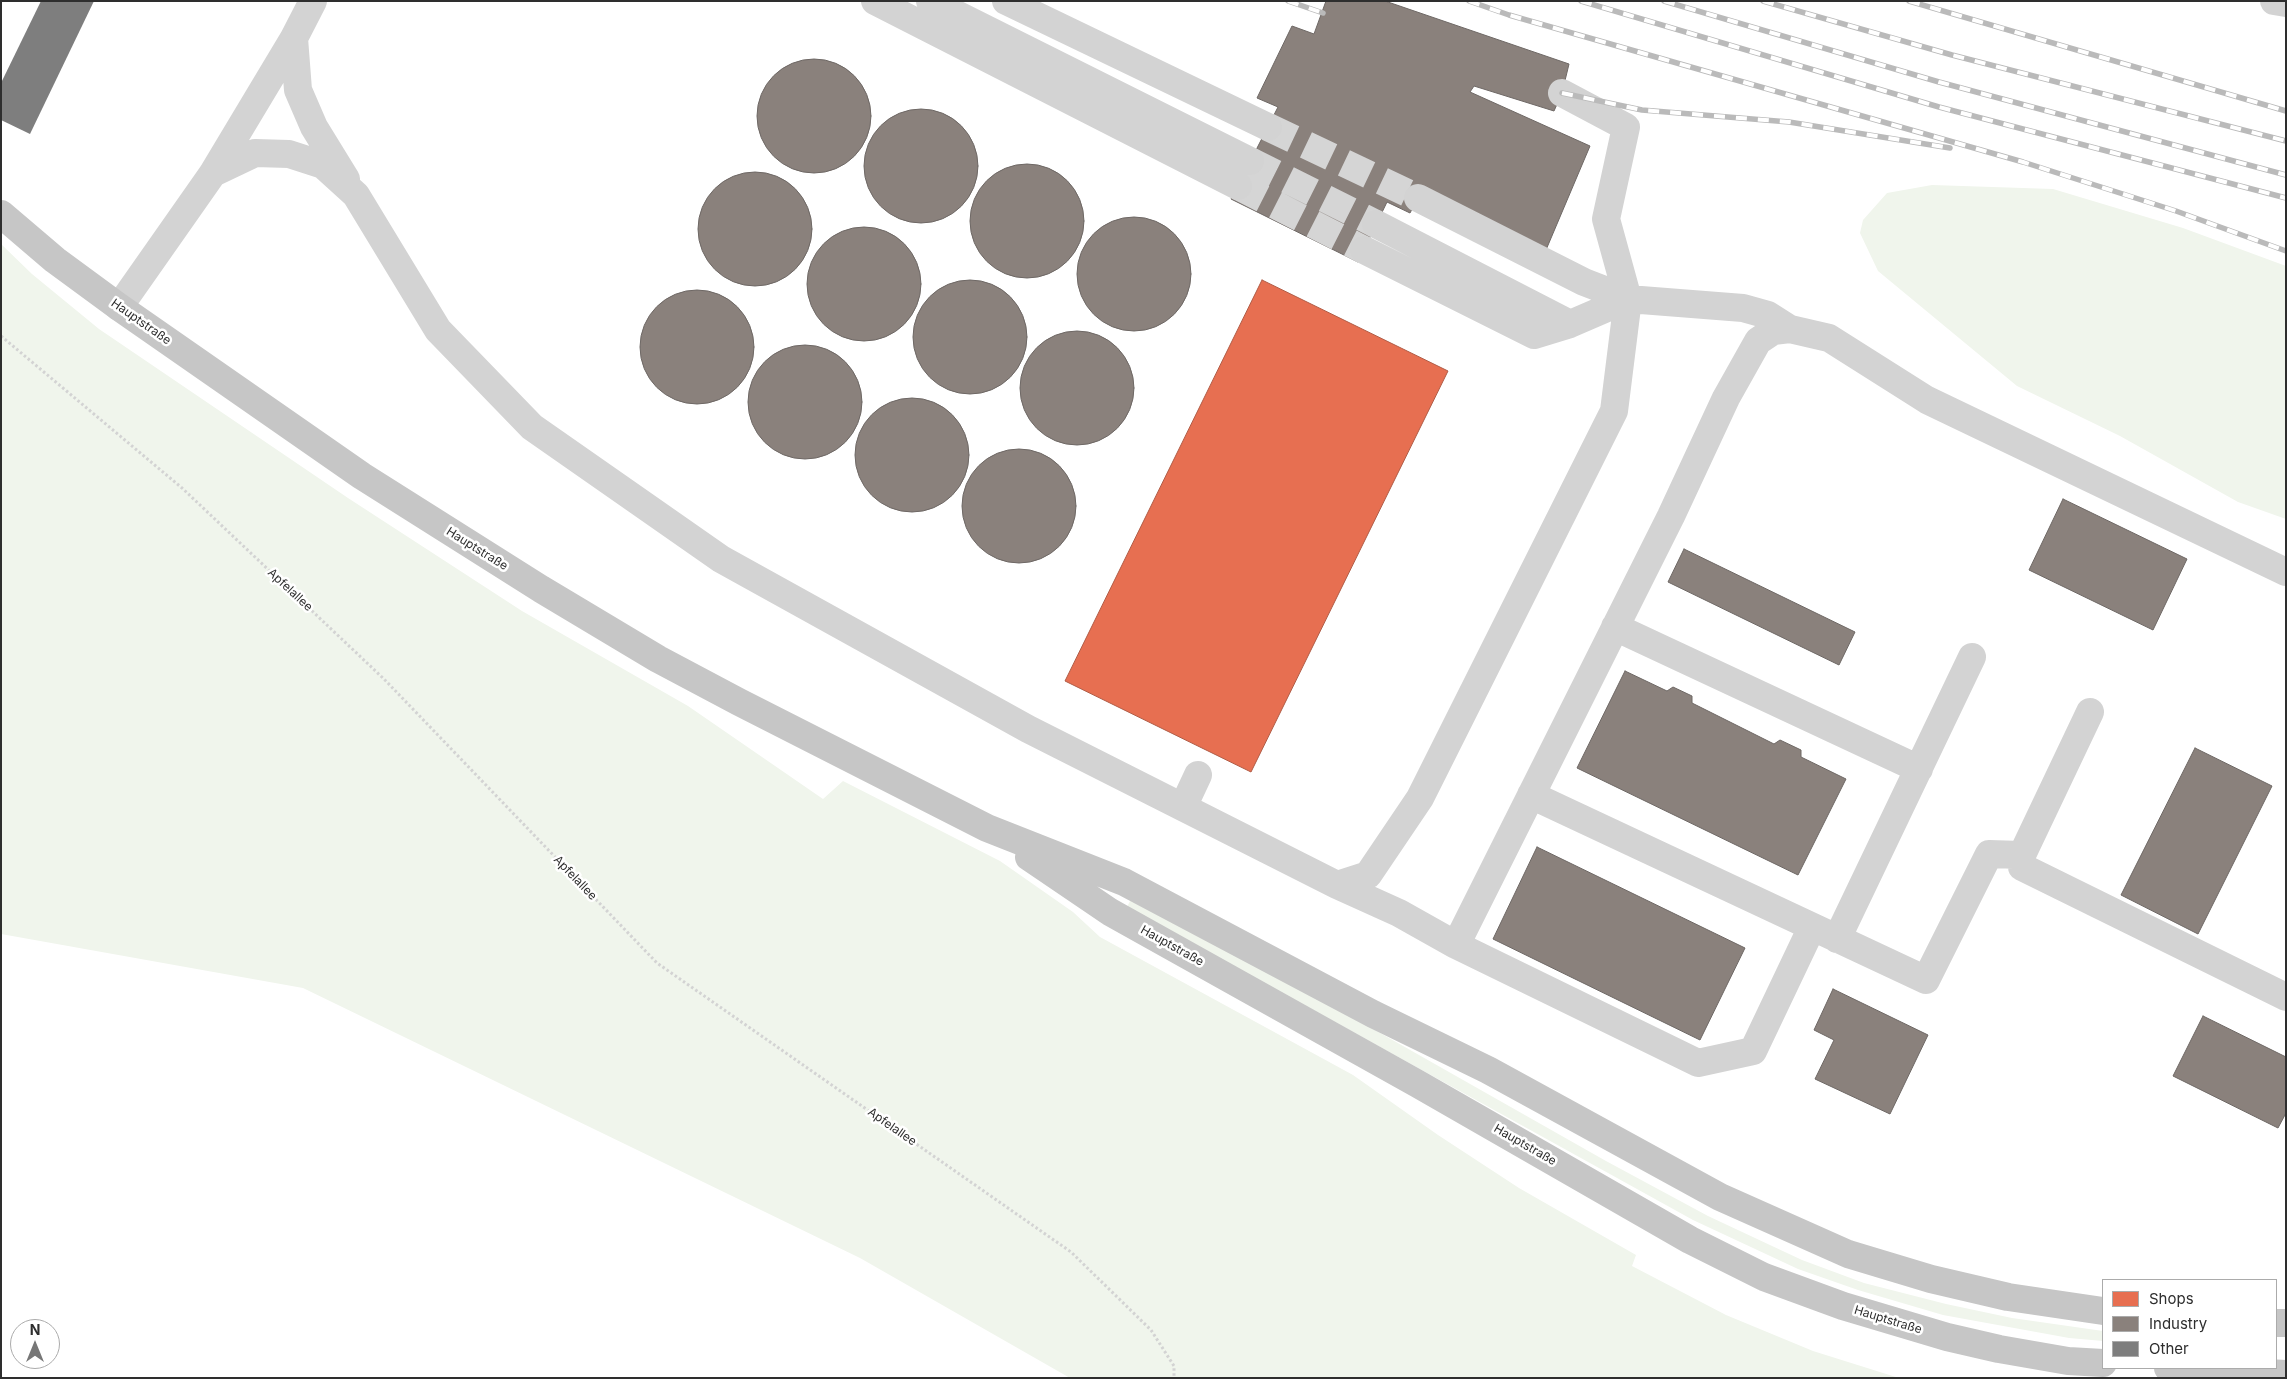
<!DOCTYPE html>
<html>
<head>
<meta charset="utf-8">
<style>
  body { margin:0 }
  #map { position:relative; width:2287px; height:1379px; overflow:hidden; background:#fff; font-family:Inter,sans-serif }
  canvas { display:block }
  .frame { position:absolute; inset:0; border:2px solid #2e2e2e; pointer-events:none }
  .legend { position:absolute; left:2102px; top:1279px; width:175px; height:90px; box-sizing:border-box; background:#fff; border:1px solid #ababab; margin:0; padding:6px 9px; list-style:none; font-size:15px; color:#2e2e2e }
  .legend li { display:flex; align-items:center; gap:10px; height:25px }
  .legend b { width:25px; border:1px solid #ababab }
  .north { position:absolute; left:10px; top:1319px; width:50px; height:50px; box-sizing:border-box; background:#fff; border:1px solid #ababab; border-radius:50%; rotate:0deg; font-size:14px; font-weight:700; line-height:20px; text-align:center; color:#2e2e2e }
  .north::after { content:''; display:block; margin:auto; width:18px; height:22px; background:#777; clip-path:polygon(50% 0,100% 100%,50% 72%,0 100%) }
</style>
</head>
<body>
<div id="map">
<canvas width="2287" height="1379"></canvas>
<div class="frame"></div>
<ul class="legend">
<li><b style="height:14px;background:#e76f51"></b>Shops</li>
<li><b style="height:14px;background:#8a817c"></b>Industry</li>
<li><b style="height:14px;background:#7e7e7e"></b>Other</li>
</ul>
<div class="north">N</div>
</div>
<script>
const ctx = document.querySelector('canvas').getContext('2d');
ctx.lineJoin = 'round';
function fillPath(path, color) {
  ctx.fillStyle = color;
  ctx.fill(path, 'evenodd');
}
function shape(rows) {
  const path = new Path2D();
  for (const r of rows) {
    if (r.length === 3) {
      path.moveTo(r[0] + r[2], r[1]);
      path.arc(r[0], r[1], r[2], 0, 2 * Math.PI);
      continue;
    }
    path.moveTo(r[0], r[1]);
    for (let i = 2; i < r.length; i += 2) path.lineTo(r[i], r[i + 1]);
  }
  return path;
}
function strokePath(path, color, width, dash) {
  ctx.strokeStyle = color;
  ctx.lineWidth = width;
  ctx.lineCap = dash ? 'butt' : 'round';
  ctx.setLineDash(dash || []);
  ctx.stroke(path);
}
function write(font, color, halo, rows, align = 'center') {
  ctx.font = font + ' Inter,sans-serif';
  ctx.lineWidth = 5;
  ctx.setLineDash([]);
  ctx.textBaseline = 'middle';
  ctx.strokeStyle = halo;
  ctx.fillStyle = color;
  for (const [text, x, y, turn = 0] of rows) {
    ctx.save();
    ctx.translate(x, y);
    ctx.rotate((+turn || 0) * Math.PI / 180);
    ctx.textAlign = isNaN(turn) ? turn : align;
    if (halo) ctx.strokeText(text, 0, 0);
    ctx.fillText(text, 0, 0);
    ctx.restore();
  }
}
fillPath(shape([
  [1932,185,2053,189,2183,228,2286,266,2286,519,2238,502,2120,436,2017,386,1878,271,1860,233,1863,220,1887,193],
  [1,244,32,274,99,329,348,498,522,611,688,706,823,799,843,781,1000,861,1073,912,1100,937,1353,1075,1438,1135,1519,1188,1636,1255,1632,1266,1726,1315,1813,1351,1899,1378,1070,1378,860,1258,303,988,1,934],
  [1132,897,1359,1021,1606,1161,1708,1216,1802,1260,1864,1283,1946,1304,2012,1318,2103,1331,2103,1341,2069,1338,1943,1315,1858,1290,1798,1269,1693,1220,1127,907]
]), '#f0f5ec');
const shops = shape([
  [1262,280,1448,371,1251,772,1065,681,1262,280]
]);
fillPath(shops, '#e76f51');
strokePath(shops, '#b05c46', 1);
const industry = shape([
  [1326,1,1385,1,1569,64,1562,93,1554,111,1474,86,1470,92,1590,146,1543,257,1418,198,1410,213,1387,202,1358,262,1231,199,1278,107,1257,98,1292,26,1314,34,1326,1],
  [814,116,57],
  [921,166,57],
  [1027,221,57],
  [755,229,57],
  [1134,274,57],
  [864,284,57],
  [970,337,57],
  [697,347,57],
  [1077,388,57],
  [805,402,57],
  [912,455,57],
  [1019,506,57],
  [2063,499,2187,559,2153,630,2029,570,2063,499],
  [1684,549,1855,632,1839,665,1668,582,1684,549],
  [1625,671,1667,691,1673,687,1692,696,1692,703,1774,744,1780,740,1801,750,1801,757,1846,779,1798,875,1577,768,1625,671],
  [2195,748,2272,786,2198,934,2121,895,2195,748],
  [1537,847,1745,948,1700,1040,1493,939,1537,847],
  [1833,989,1928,1035,1890,1114,1815,1079,1834,1040,1814,1030,1833,989],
  [2203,1016,2286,1057,2286,1113,2278,1128,2173,1076,2203,1016]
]);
fillPath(industry, '#8a817c');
strokePath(industry, '#6e6865', 1);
fillPath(shape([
  [41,1,94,1,30,134,1,120,1,83]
]), '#7e7e7e');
strokePath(shape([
  [1268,127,1418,198],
  [1250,161,1376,224],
  [1238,186,1364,250]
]), '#d5d5d5', 28, [28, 14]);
strokePath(shape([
  [1,336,182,488,384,679,657,963,1071,1252,1151,1330,1174,1366,1174,1378]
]), '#d3d3d3', 3, [2.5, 2.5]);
strokePath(shape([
  [875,1,1238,186],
  [930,1,1250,161],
  [1006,1,1268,127],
  [2274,1,2286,3],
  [294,38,298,90,314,127,346,179],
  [213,173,255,153,289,154,323,165,356,195,438,330,532,427,721,559,1028,729,1337,885,1399,913,1456,945],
  [1418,198,1584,282,1628,299],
  [1376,224,1570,324,1628,299,1743,308,1768,315,1790,329],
  [1364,250,1534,335,1570,324],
  [119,307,213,173,294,38,313,1],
  [1615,627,1919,769],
  [2090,712,2022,855,2022,867,2286,997],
  [1531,795,1926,980,1989,854,2022,855],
  [1183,807,1198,775],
  [1337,885,1368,875,1420,798,1614,411,1628,299,1606,219,1626,127,1562,93],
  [1812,927,1753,1051,1698,1063,1456,945,1671,516,1726,398,1758,341,1773,331,1790,329,1829,338,1927,400,2286,572],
  [1837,939,1972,657]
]), '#d3d3d3', 28);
strokePath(shape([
  [1,214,55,260,119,307,362,476,541,589,658,659,739,702,987,828,1124,882,1373,1014,1488,1070,1720,1197,1848,1254,1931,1279,2008,1297,2103,1311],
  [1029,857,1110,912,1418,1084,1690,1240,1764,1277,1843,1306,1947,1337,1999,1349,2068,1361,2103,1363],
  [2276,1323,2286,1323],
  [2168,1368,2286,1374]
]), '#c6c6c6', 28);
const rail = shape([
  [1288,1,1323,13],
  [1469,1,1509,15,2023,162,2176,211,2286,251],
  [1581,1,1939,107,2286,198],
  [1664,1,1939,82,2286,175],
  [1763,1,1952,55,2286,141],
  [1909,1,2286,111],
  [1562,93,1642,110,1789,122,1950,148]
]);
strokePath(rail, '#bababa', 5.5);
strokePath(rail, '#fff', 4, [11]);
write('12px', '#2e2e2e', '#fff', [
  ["Hauptstraße",141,322,35],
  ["Hauptstraße",477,549,32],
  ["Apfelallee",290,590,43],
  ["Apfelallee",575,878,46],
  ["Hauptstraße",1172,946,29],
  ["Apfelallee",892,1127,35],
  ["Hauptstraße",1525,1145,30],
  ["Hauptstraße",1888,1320,17]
]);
</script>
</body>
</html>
